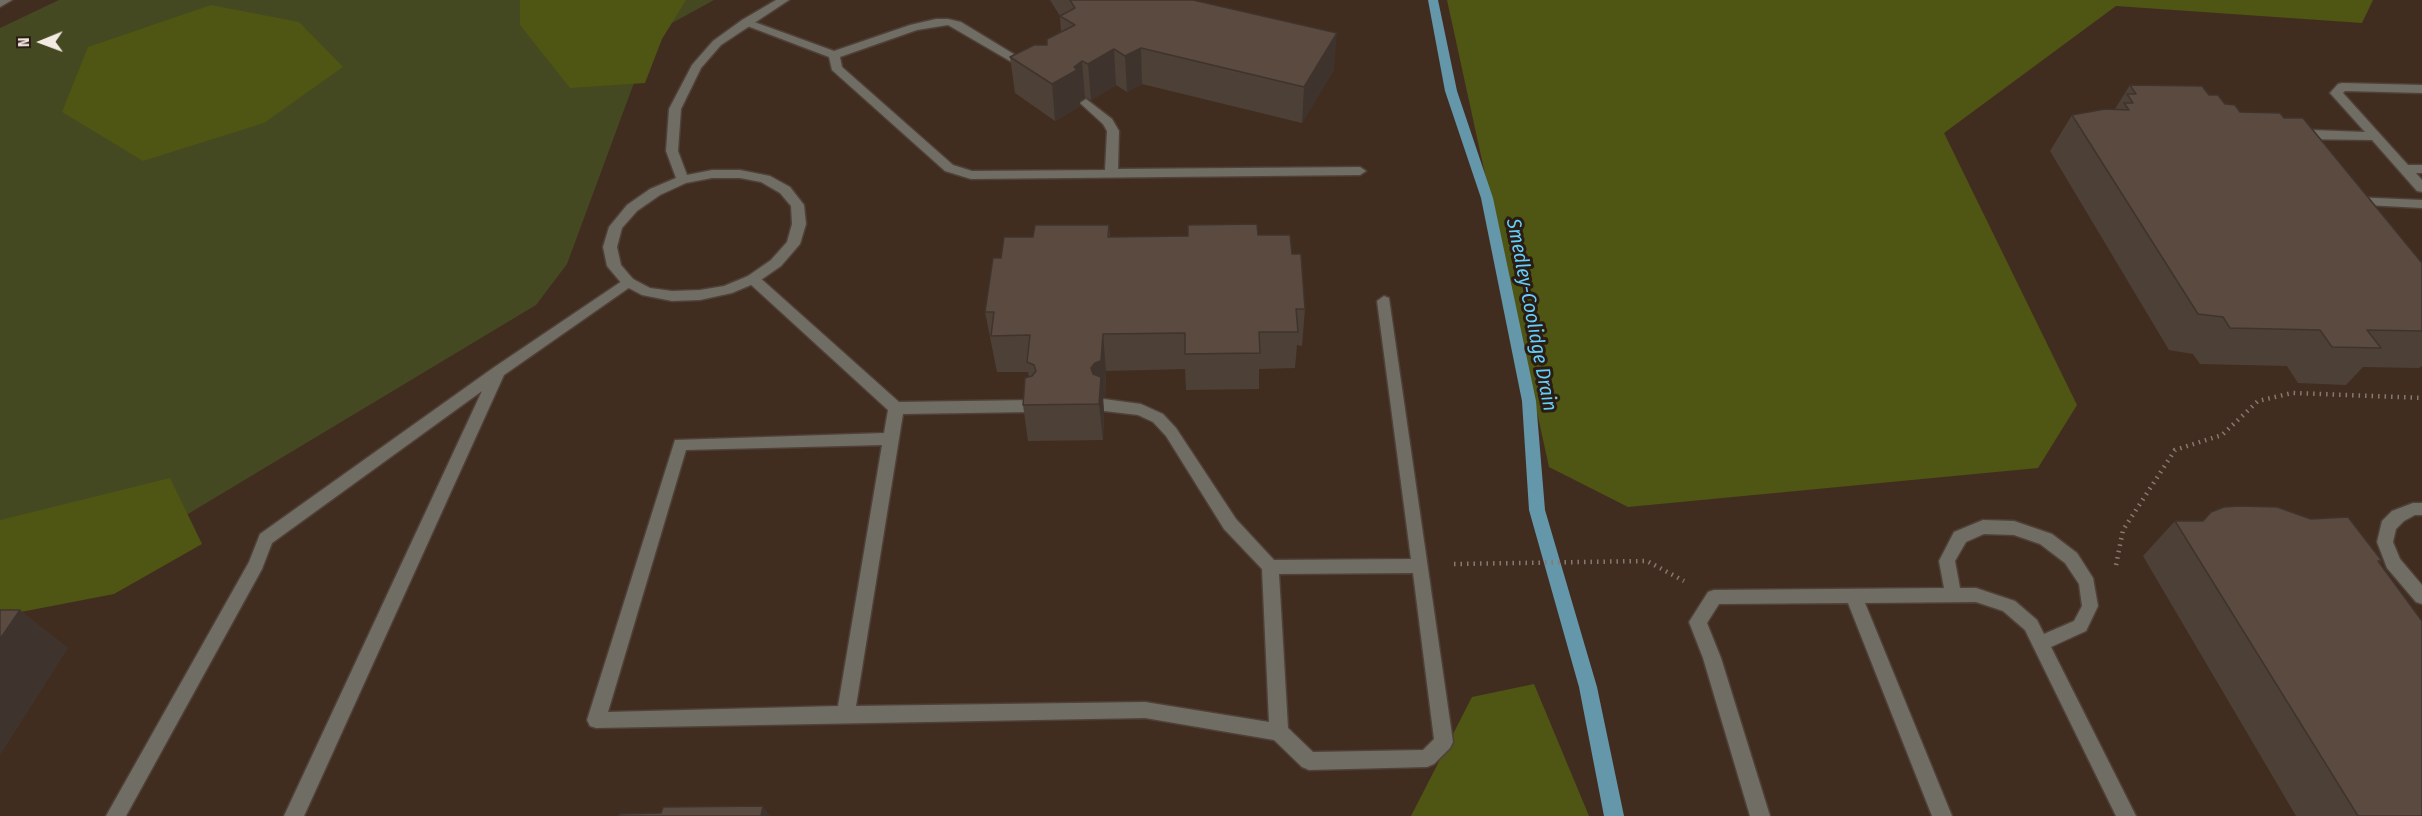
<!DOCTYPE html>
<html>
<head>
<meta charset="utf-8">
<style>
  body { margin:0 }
  #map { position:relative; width:2422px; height:816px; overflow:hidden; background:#34261c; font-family:"Fira Sans Condensed",sans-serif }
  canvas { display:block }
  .north { position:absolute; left:12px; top:12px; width:60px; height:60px; -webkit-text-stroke:4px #2a1c13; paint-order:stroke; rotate:269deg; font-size:16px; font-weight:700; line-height:24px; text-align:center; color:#f4eae4 }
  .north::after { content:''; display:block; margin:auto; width:21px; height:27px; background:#f4eae4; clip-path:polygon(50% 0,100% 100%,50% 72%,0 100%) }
</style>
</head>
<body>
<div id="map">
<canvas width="2422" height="816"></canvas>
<div class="north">N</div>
</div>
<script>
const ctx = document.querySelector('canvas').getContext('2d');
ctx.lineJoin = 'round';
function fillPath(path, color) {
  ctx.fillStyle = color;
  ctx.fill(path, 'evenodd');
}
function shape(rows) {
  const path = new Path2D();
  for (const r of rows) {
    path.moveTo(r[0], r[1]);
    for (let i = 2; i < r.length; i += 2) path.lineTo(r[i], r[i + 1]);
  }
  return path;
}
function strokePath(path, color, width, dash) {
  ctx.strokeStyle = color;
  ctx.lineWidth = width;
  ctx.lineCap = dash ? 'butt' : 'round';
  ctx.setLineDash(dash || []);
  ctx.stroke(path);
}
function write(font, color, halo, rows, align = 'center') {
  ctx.font = font + ' "Fira Sans Condensed",sans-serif';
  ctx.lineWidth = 6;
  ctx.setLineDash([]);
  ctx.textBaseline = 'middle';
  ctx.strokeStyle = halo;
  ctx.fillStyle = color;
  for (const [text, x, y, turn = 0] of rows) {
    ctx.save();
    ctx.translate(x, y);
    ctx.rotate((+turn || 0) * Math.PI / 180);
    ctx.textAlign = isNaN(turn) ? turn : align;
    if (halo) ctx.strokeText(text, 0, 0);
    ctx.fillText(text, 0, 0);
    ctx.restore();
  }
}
fillPath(shape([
  [0,0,2422,0,2422,816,0,816]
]), '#412d20');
fillPath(shape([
  [59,0,714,0,652,34,567,264,536,305,108,562,0,590,0,28]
]), '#454921');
fillPath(shape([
  [520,0,686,0,662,39,645,83,570,88,520,25],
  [1447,0,2373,0,2362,23,2116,6,1944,133,2077,405,2038,468,1628,507,1549,467],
  [211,5,299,22,343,67,264,123,143,161,62,112,88,47],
  [170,478,202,544,114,594,0,616,0,520],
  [1534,684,1589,816,1411,816,1472,697]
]), '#4f5512');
fillPath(shape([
  [1428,0,1438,0,1457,91,1493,198,1536,401,1545,510,1597,687,1624,816,1604,816,1579,687,1529,510,1522,401,1481,198,1445,91,1428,0]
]), '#6597ab');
const lane = shape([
  [746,19,834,51,910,25,936,19,948,19,961,22,1030,64,1030,68,1022,68,948,25,917,30,840,57,842,67,953,165,972,171,1105,170,1107,131,1103,124,1080,103,1086,99,1112,119,1119,131,1118,169,1360,167,1366,171,1360,175,971,179,945,171,832,70,829,57,742,24,742,20,746,19],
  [2342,83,2422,85,2422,93,2345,91,2343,93,2408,165,2422,165,2422,173,2416,173,2422,180,2422,192,2417,191,2372,140,2293,139,2291,136,2293,133,2312,130,2365,132,2330,93,2338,84,2342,83],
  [2352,197,2422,200,2422,208,2347,204,2346,201,2347,198,2352,197],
  [753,274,758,276,899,402,1032,400,1037,402,1039,406,1037,410,1032,412,903,414,856,706,1145,702,1269,722,1262,569,1224,529,1166,436,1153,422,1138,415,1104,411,1099,409,1097,405,1099,401,1104,399,1141,404,1163,414,1176,428,1236,519,1274,560,1411,559,1377,301,1384,296,1389,298,1453,742,1450,748,1434,764,1427,767,1309,770,1302,767,1274,740,1145,718,596,728,590,726,587,720,675,440,884,433,888,410,748,282,746,279,748,276,753,274],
  [882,445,838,706,608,712,686,450,882,445],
  [1413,573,1434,739,1423,750,1313,752,1288,728,1279,574,1413,573],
  [628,277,633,279,635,282,633,285,504,375,304,816,284,816,482,391,272,543,262,569,126,816,106,816,249,562,260,534,493,368,628,277],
  [2413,503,2422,503,2422,515,2415,515,2404,521,2396,529,2393,542,2400,559,2422,585,2422,604,2416,602,2387,568,2377,542,2382,521,2392,511,2413,503],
  [1983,520,2014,521,2052,534,2077,553,2093,578,2098,606,2086,631,2051,647,2136,816,2116,816,2025,630,2003,611,1976,602,1865,603,1952,816,1932,816,1848,603,1719,604,1707,623,1721,658,1770,816,1750,816,1703,658,1689,622,1708,592,1714,590,1944,588,1939,561,1954,532,1983,520],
  [1984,534,2014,535,2040,544,2065,563,2079,584,2082,606,2074,621,2044,634,2037,620,2015,601,1976,588,1960,588,1955,561,1966,542,1984,534]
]);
const street = shape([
  [0,0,12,0,0,7,0,0],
  [776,0,789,0,721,45,701,68,681,109,678,151,687,175,712,170,740,170,770,176,790,187,804,205,806,224,800,244,781,266,758,282,732,293,700,300,672,301,642,295,623,285,607,266,603,247,609,227,627,205,650,189,676,178,666,151,669,109,692,65,713,41,742,20,776,0],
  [712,178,740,178,761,182,780,193,791,206,792,224,787,242,771,260,748,276,724,286,700,290,672,291,650,288,633,279,621,265,617,247,622,228,637,211,660,195,686,183,712,178]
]);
strokePath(lane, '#4f4138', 3);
strokePath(street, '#4f4138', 3);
strokePath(shape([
  [1454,564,1647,561,1684,581],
  [2116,565,2123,530,2175,450,2222,435,2258,401,2292,393,2422,398]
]), '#867971', 4.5, [1.5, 5]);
fillPath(lane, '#706d65');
fillPath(street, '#706d65');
fillPath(shape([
  [1050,0,1193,0,1334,69,1302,123,1142,84,1127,92,1116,85,1091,100,1085,97,1080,101,1080,106,1055,121,1015,93,1010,57,1047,45,1061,32,1060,16],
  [2130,85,2209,95,2225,104,2240,112,2422,263,2422,366,2419,368,2363,367,2346,385,2298,383,2287,366,2200,364,2193,354,2169,350,2050,151,2072,115,2115,109],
  [1109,225,1110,237,1258,235,1292,254,1305,309,1302,346,1297,345,1295,368,1259,369,1259,389,1186,390,1185,369,1106,371,1105,397,1103,398,1104,413,1103,440,1028,441,1023,405,1029,377,1028,372,997,372,985,312,1001,258,1033,237],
  [2175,521,2382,561,2380,563,2422,816,2296,816,2143,556]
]), '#4d4037');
fillPath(shape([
  [1337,33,1334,69,1302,123,1304,87],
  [1141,48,1142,84,1127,92,1125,56],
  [1114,49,1116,85,1091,100,1088,64],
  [1082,61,1085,97,1080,101,1080,106,1055,121,1052,84],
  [1103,334,1106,371,1105,397,1103,398,1104,413,1103,440,1099,404,1091,368,1095,363],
  [20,610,68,648,0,755,0,639],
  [763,806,770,816,761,816]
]), '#3f342d');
const building = shape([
  [1070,0,1193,0,1337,33,1304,87,1141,48,1125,56,1114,49,1088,64,1082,61,1074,67,1077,70,1052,84,1010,57,1034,45,1047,45,1047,39,1075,25,1060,16,1075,8,1070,0],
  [2130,85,2202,86,2209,95,2218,95,2225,104,2235,105,2240,112,2280,113,2284,118,2303,118,2422,263,2422,331,2367,330,2381,348,2332,347,2320,330,2230,328,2223,317,2198,314,2072,115,2105,109,2129,110,2124,103,2133,103,2127,94,2136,94,2130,85],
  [1257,224,1258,235,1290,235,1292,254,1301,254,1305,309,1296,309,1298,332,1259,332,1260,353,1185,354,1185,333,1103,334,1101,361,1095,363,1091,368,1093,374,1101,377,1099,404,1023,405,1025,378,1032,376,1036,371,1034,365,1027,362,1030,335,991,336,994,312,985,312,993,258,1001,258,1004,237,1033,237,1035,225,1109,225,1108,237,1188,236,1188,225,1257,224],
  [2239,506,2277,507,2311,519,2348,517,2382,561,2378,561,2422,621,2422,816,2358,816,2175,521,2203,521,2211,512,2224,507,2239,506],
  [0,610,20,610,0,639,0,610],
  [763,806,761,816,618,816,620,814,661,813,663,807,763,806]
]);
fillPath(building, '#5a4a40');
strokePath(building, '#3f342d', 1.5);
write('italic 20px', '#64cffd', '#2a1c13', [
  ["Smedley-Coolidge Drain",1531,315,79]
]);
</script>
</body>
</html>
